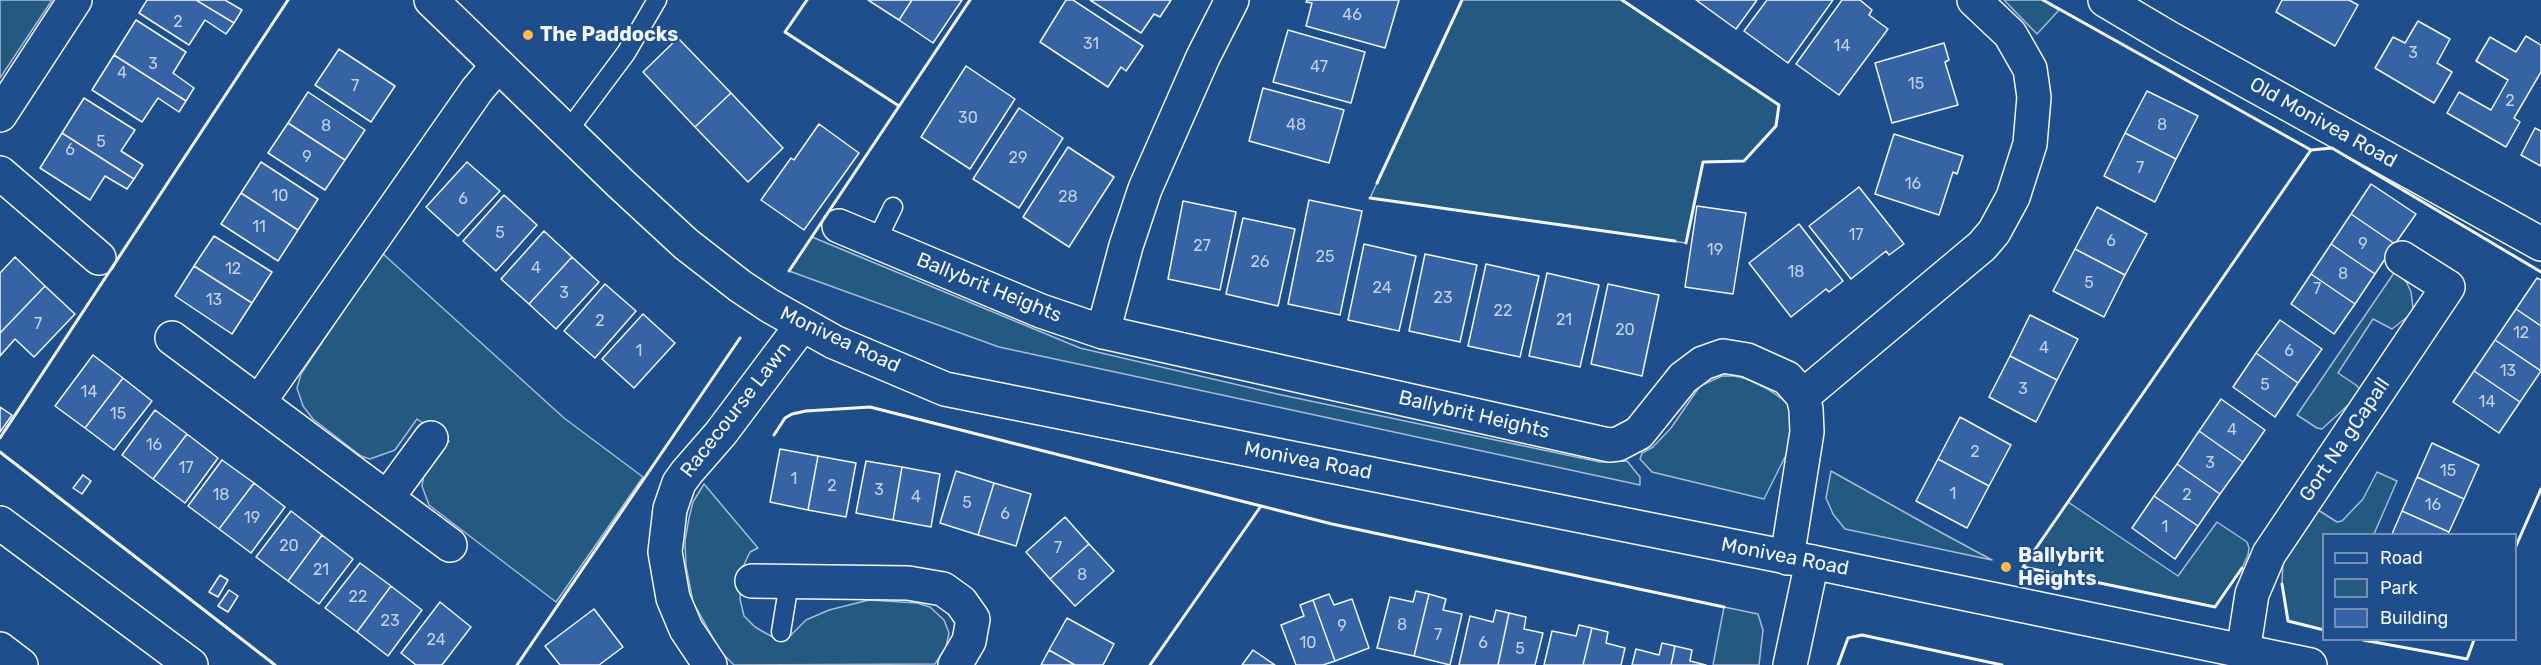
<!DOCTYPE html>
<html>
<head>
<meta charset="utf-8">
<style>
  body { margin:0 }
  #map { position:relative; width:2541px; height:665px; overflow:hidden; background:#1f4e8c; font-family:Rubik,sans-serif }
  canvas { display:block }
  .legend { position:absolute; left:2322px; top:533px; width:195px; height:108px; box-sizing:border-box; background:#1f4e8c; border:2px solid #7391ba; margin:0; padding:8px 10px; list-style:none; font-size:18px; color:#f2f6ff }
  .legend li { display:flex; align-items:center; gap:12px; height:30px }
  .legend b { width:30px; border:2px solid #7391ba }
</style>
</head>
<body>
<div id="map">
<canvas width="2541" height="665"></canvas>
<ul class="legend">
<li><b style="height:8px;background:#1f4e8c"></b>Road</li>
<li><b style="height:16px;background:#245a82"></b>Park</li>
<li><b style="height:16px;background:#3563a3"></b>Building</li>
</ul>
</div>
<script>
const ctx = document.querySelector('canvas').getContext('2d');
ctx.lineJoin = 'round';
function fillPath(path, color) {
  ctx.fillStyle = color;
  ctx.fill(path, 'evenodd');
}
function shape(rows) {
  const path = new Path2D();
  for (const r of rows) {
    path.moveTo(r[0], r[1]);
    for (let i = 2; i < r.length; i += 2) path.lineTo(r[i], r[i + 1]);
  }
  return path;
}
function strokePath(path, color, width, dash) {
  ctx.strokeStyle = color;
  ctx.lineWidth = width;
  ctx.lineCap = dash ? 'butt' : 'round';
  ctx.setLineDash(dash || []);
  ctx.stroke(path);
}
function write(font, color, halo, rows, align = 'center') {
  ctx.font = font + ' Rubik,sans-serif';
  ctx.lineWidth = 4.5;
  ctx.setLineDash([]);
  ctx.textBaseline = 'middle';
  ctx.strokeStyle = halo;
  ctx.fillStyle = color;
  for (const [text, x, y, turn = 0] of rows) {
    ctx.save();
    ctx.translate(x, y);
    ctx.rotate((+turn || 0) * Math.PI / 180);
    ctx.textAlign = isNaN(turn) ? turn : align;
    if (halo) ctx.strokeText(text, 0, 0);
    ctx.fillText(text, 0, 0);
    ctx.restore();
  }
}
const green = shape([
  [0,0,52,0,0,78,0,0],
  [1462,0,1622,0,1779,105,1776,126,1744,161,1703,162,1686,243,1370,198,1462,0],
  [2004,0,2043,0,2059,10,2037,34,2004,0],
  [812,237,1080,348,1277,394,1600,462,1627,461,1640,477,1640,485,999,347,789,271,812,237],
  [382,253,564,418,643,477,556,602,429,505,422,486,424,474,449,441,417,419,395,450,370,459,361,456,313,419,303,406,297,388,301,374,382,253],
  [2396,270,2407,283,2411,292,2413,308,2411,314,2392,329,2373,319,2338,373,2356,385,2359,388,2358,396,2322,429,2317,428,2297,415,2396,270],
  [1722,376,1735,376,1747,379,1766,388,1791,405,1791,445,1764,499,1652,472,1640,459,1642,453,1653,447,1671,428,1700,386,1722,376],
  [1831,471,1931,527,1992,560,1845,529,1833,514,1826,498,1831,471],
  [2377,472,2397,481,2374,534,2324,534,2323,630,2288,621,2282,584,2283,559,2318,510,2337,522,2342,521,2363,499,2377,472],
  [704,484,758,548,750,552,742,569,741,583,740,599,744,616,755,627,776,639,786,640,806,620,829,610,869,600,917,603,930,607,944,620,949,633,946,647,935,664,734,665,721,652,693,602,686,566,685,541,689,518,693,502,704,484],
  [2068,502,2178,576,2217,522,2247,542,2249,548,2248,555,2242,568,2215,607,2023,567,2068,502],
  [1724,607,1758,614,1763,630,1759,665,1713,665,1724,607]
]);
fillPath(green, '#245a82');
strokePath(green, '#a8bbd7', 1.5);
const building = shape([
  [147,0,196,0,234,23,226,34,205,20,189,45,139,13,147,0],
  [196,0,225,0,242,10,234,23,196,0],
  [868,0,912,0,899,20,868,0],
  [912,0,962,0,933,43,899,20,912,0],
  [1066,0,1073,0,1143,46,1126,71,1121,67,1108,87,1040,42,1066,0],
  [1090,0,1171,0,1160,17,1154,14,1141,33,1090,0],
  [1307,0,1399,0,1385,48,1306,26,1312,3,1306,2,1307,0],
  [1696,0,1757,0,1736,29,1696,0],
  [1767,0,1833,0,1788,63,1744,31,1767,0],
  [1842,0,1860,0,1872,10,1869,15,1888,29,1839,95,1796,64,1842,0],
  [2282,0,2349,0,2358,5,2335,46,2276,12,2282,0],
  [136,20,186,52,173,73,194,88,186,101,114,55,136,20],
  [2418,21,2450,39,2437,63,2452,72,2434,103,2375,68,2393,37,2405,43,2418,21],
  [1288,30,1365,52,1351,103,1273,82,1288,30],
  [2526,36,2541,45,2541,72,2514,118,2520,122,2506,147,2447,113,2459,92,2491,110,2508,80,2476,61,2490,37,2516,52,2526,36],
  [678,38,731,93,695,127,643,72,678,38],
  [1944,43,1949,60,1945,62,1958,105,1892,123,1875,63,1944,43],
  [339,49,395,86,371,122,315,85,339,49],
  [114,55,186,101,179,112,158,98,142,122,92,90,114,55],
  [966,66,1015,99,970,169,921,137,966,66],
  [1263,88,1344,110,1329,163,1249,141,1263,88],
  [2147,91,2198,116,2176,159,2125,133,2147,91],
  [308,92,365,130,345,160,288,123,308,92],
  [731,93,783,148,748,182,695,127,731,93],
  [84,98,135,130,121,151,143,165,134,179,62,133,84,98],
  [1019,108,1063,138,1019,208,973,179,1019,108],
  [288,123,345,160,325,190,268,153,288,123],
  [819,124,859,153,804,230,761,200,791,158,794,160,819,124],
  [2535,128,2541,131,2541,166,2521,155,2535,128],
  [62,133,134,179,127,189,105,176,90,200,40,168,62,133],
  [2125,133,2176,159,2155,202,2104,176,2125,133],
  [1894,134,1963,156,1957,174,1953,172,1939,215,1875,194,1894,134],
  [1068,147,1114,177,1069,247,1023,217,1068,147],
  [261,162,318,199,298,230,241,193,261,162],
  [467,162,500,191,458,236,426,207,467,162],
  [2371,184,2416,214,2395,244,2351,214,2371,184],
  [1859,187,1904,244,1889,255,1886,251,1851,279,1809,226,1859,187],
  [241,193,298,230,278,261,221,224,241,193],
  [504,195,537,225,496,271,463,241,504,195],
  [1309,200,1362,211,1340,315,1288,304,1309,200],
  [1183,201,1236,212,1220,290,1168,279,1183,201],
  [1697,206,1746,213,1733,294,1685,287,1697,206],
  [2097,207,2147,234,2125,275,2075,249,2097,207],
  [2351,214,2395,244,2375,274,2331,244,2351,214],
  [1243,218,1295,229,1278,306,1226,294,1243,218],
  [1799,224,1843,281,1829,292,1826,289,1791,317,1749,263,1799,224],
  [544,231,572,257,529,304,501,279,544,231],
  [214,236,272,272,252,303,194,266,214,236],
  [1364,244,1416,256,1399,331,1348,320,1364,244],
  [2331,244,2375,274,2355,304,2311,274,2331,244],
  [2075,249,2125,275,2104,317,2053,291,2075,249],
  [1425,254,1477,265,1460,342,1409,331,1425,254],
  [15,257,45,286,0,333,0,273,15,257],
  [572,257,599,282,556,329,529,304,572,257],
  [1486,264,1539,276,1520,357,1468,346,1486,264],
  [194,266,252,303,232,334,175,296,194,266],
  [1547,273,1599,285,1580,367,1529,356,1547,273],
  [2311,274,2355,304,2334,334,2291,304,2311,274],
  [2537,278,2541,280,2541,326,2516,309,2537,278],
  [605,284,636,311,595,358,564,331,605,284],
  [1608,284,1659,295,1642,376,1591,364,1608,284],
  [45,286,75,314,34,357,15,339,0,356,0,333,45,286],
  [2516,309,2541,326,2541,371,2495,340,2516,309],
  [643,314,675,343,634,388,602,359,643,314],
  [2030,315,2078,339,2057,380,2010,356,2030,315],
  [2280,320,2322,349,2298,383,2256,353,2280,320],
  [2495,340,2541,371,2520,402,2474,371,2495,340],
  [2256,353,2298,383,2275,417,2233,387,2256,353],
  [93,355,123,378,85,428,55,406,93,355],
  [2010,356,2057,380,2036,422,1989,397,2010,356],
  [2474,371,2520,402,2499,433,2453,402,2474,371],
  [123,378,152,401,114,450,85,428,123,378],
  [2221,399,2265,430,2243,462,2199,431,2221,399],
  [0,407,12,415,0,432,0,407],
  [155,410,187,434,153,479,122,455,155,410],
  [1960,417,2011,445,1989,486,1938,459,1960,417],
  [2199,431,2243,462,2220,494,2177,464,2199,431],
  [187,434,218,458,185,503,153,479,187,434],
  [2432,443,2479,465,2464,499,2417,477,2432,443],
  [780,449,818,456,808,510,770,502,780,449],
  [818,456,856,463,846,517,808,510,818,456],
  [1938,459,1989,486,1967,528,1916,501,1938,459],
  [222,460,254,483,219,529,188,506,222,460],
  [866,461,902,467,893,520,856,513,866,461],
  [2177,464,2220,494,2198,526,2154,496,2177,464],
  [902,467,940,474,931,527,893,520,902,467],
  [956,471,994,483,978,535,940,523,956,471],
  [83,475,91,481,82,494,73,488,83,475],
  [2417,477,2464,499,2449,532,2402,511,2417,477],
  [254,483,285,507,251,553,219,529,254,483],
  [994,483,1031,494,1016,546,978,535,994,483],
  [2154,496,2198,526,2175,559,2132,528,2154,496],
  [291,511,322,535,288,581,256,557,291,511],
  [2402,511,2449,532,2448,534,2392,534,2402,511],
  [1065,517,1089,544,1050,579,1026,552,1065,517],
  [322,535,353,559,319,604,288,581,322,535],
  [1089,544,1114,571,1075,606,1050,579,1089,544],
  [360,563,391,586,357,632,325,608,360,563],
  [220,575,228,580,218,597,209,592,220,575],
  [391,586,422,610,388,656,357,632,391,586],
  [229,590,238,596,228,612,218,606,229,590],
  [1416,591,1429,594,1414,656,1377,648,1390,597,1413,602,1416,591],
  [1329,594,1334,605,1352,599,1369,648,1335,661,1313,600,1329,594],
  [1429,594,1446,599,1443,610,1462,614,1450,665,1414,656,1429,594],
  [1313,600,1335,661,1323,665,1296,665,1281,625,1304,616,1300,605,1313,600],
  [440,602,471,627,442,665,416,665,401,653,440,602],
  [594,609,623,647,599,665,560,665,545,646,594,609],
  [1496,610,1509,613,1498,665,1459,665,1470,616,1493,622,1496,610],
  [1509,613,1526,617,1524,629,1543,633,1535,665,1498,665,1509,613],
  [1067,618,1114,644,1103,665,1075,665,1049,650,1067,618],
  [1579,625,1592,628,1583,665,1544,665,1552,631,1576,636,1579,625],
  [1592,628,1608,632,1606,643,1625,648,1621,665,1583,665,1592,628],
  [1662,643,1675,646,1671,665,1632,665,1636,649,1659,655,1662,643],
  [1675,646,1692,650,1690,661,1706,665,1671,665,1675,646],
  [1049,650,1075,665,1041,665,1049,650],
  [1253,650,1275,665,1242,665,1253,650]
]);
fillPath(building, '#3563a3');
strokePath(building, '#f2f6ff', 1.5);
const service = shape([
  [567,132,626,53,657,0],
  [876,242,893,207],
  [781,632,789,583]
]);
const minor = shape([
  [0,115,75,0],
  [0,173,99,258],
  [839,226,1041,311,1103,332,1609,445,1618,444,1639,433,1683,378,1703,363,1723,356,1747,360,1787,378,1803,396,1806,409,1807,432,1787,558],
  [1103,332,1126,246,1145,189,1203,57,1232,0],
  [172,338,450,545],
  [1803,396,1982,246,1994,232,2013,197,2030,144,2034,97,2030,69,2010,34,1974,0],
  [259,402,477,90,498,65],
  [387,498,431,438],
  [752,581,908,583,943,589,961,602,973,619,969,641,955,665],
  [2243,652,2252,594,2269,554,2448,287,2402,258],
  [710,665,686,629,673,598,665,552,670,509,679,483,687,472,721,433,802,325],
  [1790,665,1812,562]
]);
const tertiary = shape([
  [2105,0,2169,38,2541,244]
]);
const secondary = shape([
  [431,0,620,183,686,244,740,286,770,306,834,342,945,389,1812,562,2310,665]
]);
const trunk = shape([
  [0,523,191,665],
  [0,649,21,665]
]);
strokePath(service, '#f2f6ff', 21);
strokePath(minor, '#f2f6ff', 36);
strokePath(tertiary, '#f2f6ff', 36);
strokePath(secondary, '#f2f6ff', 36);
strokePath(trunk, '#f2f6ff', 36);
strokePath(service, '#1f4e8c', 18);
strokePath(minor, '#1f4e8c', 33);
strokePath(tertiary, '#1f4e8c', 33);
strokePath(secondary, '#1f4e8c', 33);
strokePath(trunk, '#1f4e8c', 33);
strokePath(shape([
  [807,0,785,32,899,106],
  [1622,0,1779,105,1776,126,1744,161,1703,162,1686,243],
  [2043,0,2311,150,2332,148,2541,272],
  [1377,183,1462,0],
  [1370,198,1675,241],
  [789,271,970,0],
  [774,435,785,418,792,414,806,411,870,407,1261,506,1150,665],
  [0,438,288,0],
  [0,452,275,665],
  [1261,506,1332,524,1724,607],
  [2516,546,2541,489],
  [2242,568,2215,607,2023,567,2311,150],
  [2282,584,2288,621,2324,630],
  [2363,640,2467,659,2474,640],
  [517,665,740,338],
  [1838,665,1848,638,1862,635,2002,665]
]), '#f2f6ff', 3);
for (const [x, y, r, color] of [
  [528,35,6,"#ffb74d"],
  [2006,567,6,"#ffb74d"]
]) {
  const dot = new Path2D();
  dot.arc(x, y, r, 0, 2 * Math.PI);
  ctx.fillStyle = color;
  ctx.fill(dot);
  strokePath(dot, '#1f4e8c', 2);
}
write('16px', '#c3d1e8', null, [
  ["46",1352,15],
  ["2",178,22],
  ["31",1091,44],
  ["14",1842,46],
  ["3",2413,53],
  ["3",153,64],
  ["47",1319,67],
  ["4",122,73],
  ["15",1916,84],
  ["7",355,86],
  ["2",2510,101],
  ["30",968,118],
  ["48",1296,125],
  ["8",2162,125],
  ["8",326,126],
  ["5",101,142],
  ["6",70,150],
  ["9",307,157],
  ["29",1018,158],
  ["7",2140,168],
  ["16",1913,184],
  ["10",280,196],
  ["28",1068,197],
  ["6",463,199],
  ["11",259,227],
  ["5",500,233],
  ["17",1856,235],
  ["6",2111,241],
  ["9",2363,244],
  ["27",1202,246],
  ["19",1715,250],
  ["25",1325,257],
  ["26",1260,262],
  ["4",536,268],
  ["12",233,269],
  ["18",1796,272],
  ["8",2343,274],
  ["5",2089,283],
  ["24",1382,288],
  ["7",2317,289],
  ["3",564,293],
  ["23",1443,298],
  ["13",214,300],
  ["22",1503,311],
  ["21",1564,320],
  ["2",600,321],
  ["7",38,324],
  ["20",1625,330],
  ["12",2521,333],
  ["4",2044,348],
  ["1",639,351],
  ["6",2289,351],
  ["13",2508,371],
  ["5",2265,385],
  ["3",2023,389],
  ["14",89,392],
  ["14",2487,402],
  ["15",118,414],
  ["4",2232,430],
  ["16",154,445],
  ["2",1975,452],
  ["3",2210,463],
  ["17",186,468],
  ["15",2448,471],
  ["1",794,479],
  ["2",832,486],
  ["3",879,490],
  ["1",1953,494],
  ["18",221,495],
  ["2",2187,495],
  ["4",916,497],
  ["5",967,503],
  ["16",2433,505],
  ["6",1005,514],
  ["19",252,518],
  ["1",2165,527],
  ["20",289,546],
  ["7",1058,548],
  ["21",321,570],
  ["8",1082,575],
  ["22",358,597],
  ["23",390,621],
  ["8",1402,625],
  ["9",1342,626],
  ["7",1438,635],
  ["24",436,640],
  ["10",1308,643],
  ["6",1483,643],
  ["5",1520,649]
]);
write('bold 20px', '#f2f6ff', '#1f4e8c', [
  ["The Paddocks",540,35],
  ["Ballybrit",2018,556],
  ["Heights",2018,579]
], 'left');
write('20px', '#f2f6ff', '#1f4e8c', [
  ["Old Monivea Road",2323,123,29],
  ["Ballybrit Heights",989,288,22],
  ["Monivea Road",840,340,25],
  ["Racecourse Lawn",736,410,-52],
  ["Ballybrit Heights",1474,415,13],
  ["Gort Na gCapall",2345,440,-56],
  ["Monivea Road",1308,461,11],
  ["Monivea Road",1785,557,11]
]);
</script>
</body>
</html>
